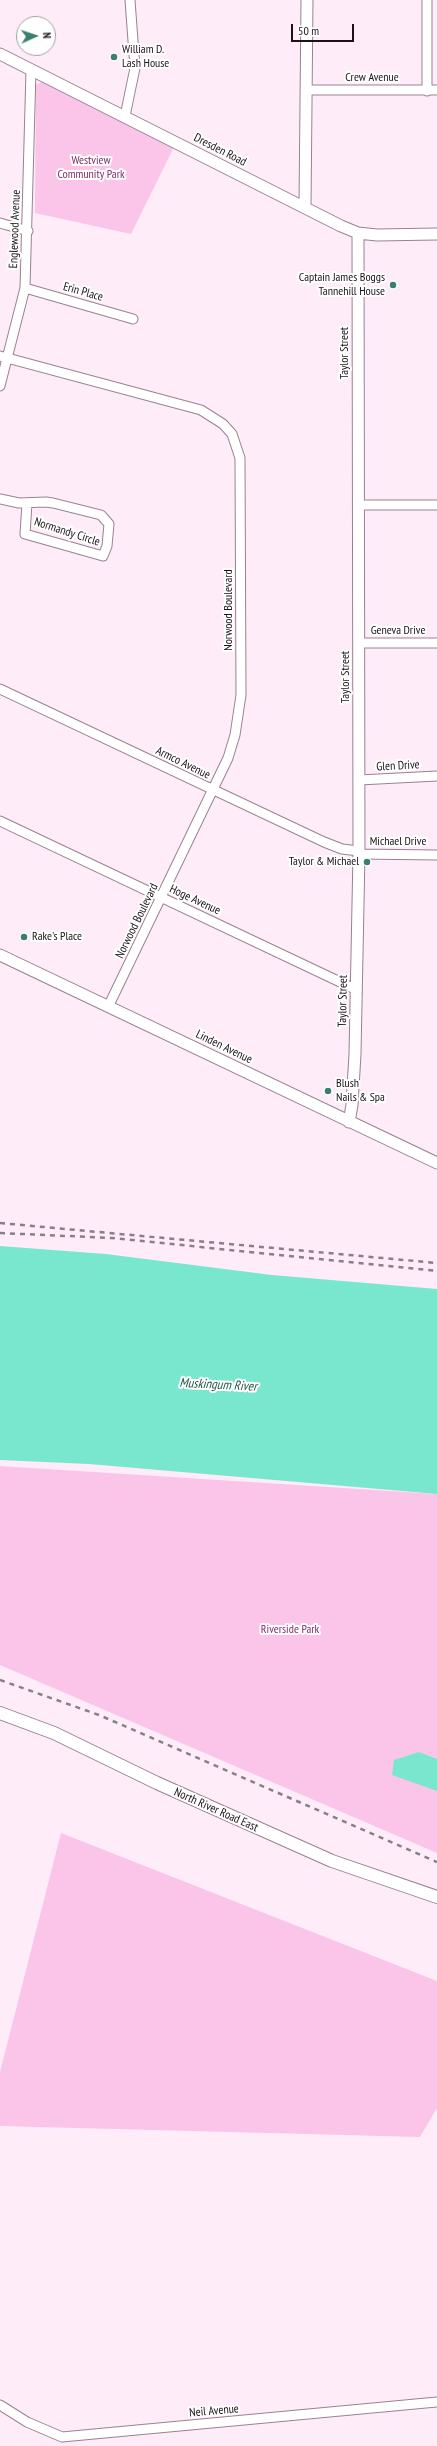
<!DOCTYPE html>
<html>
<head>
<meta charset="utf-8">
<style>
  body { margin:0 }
  #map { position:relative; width:437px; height:2446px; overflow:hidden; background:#feedf8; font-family:"PT Sans Narrow",sans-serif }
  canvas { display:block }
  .north { position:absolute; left:16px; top:16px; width:40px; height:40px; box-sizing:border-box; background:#fff; border:1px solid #a4a0a3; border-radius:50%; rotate:87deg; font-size:11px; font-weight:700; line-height:16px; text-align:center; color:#1b1218 }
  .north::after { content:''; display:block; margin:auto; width:14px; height:18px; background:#3c7e6f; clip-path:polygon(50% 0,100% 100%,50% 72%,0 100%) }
  .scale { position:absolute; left:291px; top:24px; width:63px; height:18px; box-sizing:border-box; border:2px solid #1b1218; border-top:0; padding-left:5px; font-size:12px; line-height:14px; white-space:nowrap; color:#1b1218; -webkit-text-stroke:3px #fff; paint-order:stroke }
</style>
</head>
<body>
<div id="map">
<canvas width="437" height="2446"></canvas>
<div class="north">N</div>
<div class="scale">50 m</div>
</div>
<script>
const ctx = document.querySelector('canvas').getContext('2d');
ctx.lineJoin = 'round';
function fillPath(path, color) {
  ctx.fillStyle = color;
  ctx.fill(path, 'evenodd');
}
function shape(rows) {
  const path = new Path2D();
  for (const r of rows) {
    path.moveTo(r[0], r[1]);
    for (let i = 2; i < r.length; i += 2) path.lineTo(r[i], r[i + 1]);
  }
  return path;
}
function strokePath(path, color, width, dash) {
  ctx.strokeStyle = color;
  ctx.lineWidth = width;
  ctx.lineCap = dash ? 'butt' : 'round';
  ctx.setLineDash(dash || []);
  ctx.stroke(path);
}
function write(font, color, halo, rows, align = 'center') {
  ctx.font = font + ' "PT Sans Narrow",sans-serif';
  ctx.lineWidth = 4;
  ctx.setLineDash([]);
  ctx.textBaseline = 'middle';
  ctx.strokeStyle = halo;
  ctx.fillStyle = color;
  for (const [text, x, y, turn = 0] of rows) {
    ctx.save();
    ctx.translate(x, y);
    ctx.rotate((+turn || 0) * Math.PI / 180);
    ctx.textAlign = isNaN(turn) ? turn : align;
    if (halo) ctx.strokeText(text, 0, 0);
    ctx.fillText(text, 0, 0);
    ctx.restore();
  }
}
fillPath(shape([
  [43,81,174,147,131,234,35,213,36,85],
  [0,1466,437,1494,437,1853,0,1665],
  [61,1833,437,1981,437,2108,420,2137,0,2126,0,2072]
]), '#fac5e8');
fillPath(shape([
  [0,1246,106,1254,272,1275,437,1289,437,1494,89,1464,0,1460],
  [419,1752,437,1759,437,1791,392,1775,394,1760]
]), '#79e7cd');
const minor = shape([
  [306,90,437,90],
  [427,91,427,0],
  [125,116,135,68,130,0],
  [0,223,28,231],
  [25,288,133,319],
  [0,356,201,410,223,424,232,434,240,458,241,695,235,735,228,758,108,1007],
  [0,386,25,288,31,70],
  [0,499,19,503,46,502,53,503,101,515,109,524,107,546,103,556,25,534,27,503],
  [358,505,437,505],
  [359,643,437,643],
  [0,689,324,842,342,849,359,851],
  [359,780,437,776],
  [0,821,357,990],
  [359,854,437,855],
  [0,2405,27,2422,62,2437,437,2402]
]);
const tertiary = shape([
  [0,54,341,226,358,233,377,235,437,234],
  [305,207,307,0],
  [0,955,437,1163],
  [349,1122,352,1105,355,1054,359,854,358,233]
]);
const secondary = shape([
  [0,1713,54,1733,157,1783,332,1861,437,1897]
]);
strokePath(minor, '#9a8192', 11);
strokePath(tertiary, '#9a8192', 13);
strokePath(secondary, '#9a8192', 14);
strokePath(minor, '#fff', 9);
strokePath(tertiary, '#fff', 11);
strokePath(secondary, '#fff', 12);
strokePath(shape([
  [0,1223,437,1263],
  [0,1233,112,1238,437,1271],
  [0,1680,99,1715,437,1862]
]), '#8b7e87', 2.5, [5, 5]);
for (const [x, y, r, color] of [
  [114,57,4,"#3c7e6f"],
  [393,285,4,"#3c7e6f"],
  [367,862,4,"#3c7e6f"],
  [24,937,4,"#3c7e6f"],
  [328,1091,4,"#3c7e6f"]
]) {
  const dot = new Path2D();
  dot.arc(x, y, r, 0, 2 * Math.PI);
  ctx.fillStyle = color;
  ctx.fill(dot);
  strokePath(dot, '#fff', 1.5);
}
write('12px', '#1b1218', '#fff', [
  ["William D.",122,50],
  ["Lash House",122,64],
  ["Captain James Boggs",385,278,"right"],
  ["Tannehill House",385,292,"right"],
  ["Taylor & Michael",359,862,"right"],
  ["Rake's Place",32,937],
  ["Blush",336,1084],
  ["Nails & Spa",336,1098]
], 'left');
write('12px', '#1b1218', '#fff', [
  ["Crew Avenue",372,78],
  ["Dresden Road",220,150,27],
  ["Englewood Avenue",15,229,-88],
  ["Erin Place",83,292,16],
  ["Taylor Street",345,353,-90],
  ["Normandy Circle",67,532,18],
  ["Norwood Boulevard",229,610,-90],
  ["Geneva Drive",398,631],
  ["Taylor Street",346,677,-90],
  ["Armco Avenue",183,763,26],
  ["Glen Drive",398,766,-3],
  ["Michael Drive",398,842],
  ["Hoge Avenue",195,900,25],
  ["Norwood Boulevard",137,921,-64],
  ["Taylor Street",343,1001,-89],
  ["Linden Avenue",224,1047,26],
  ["North River Road East",216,1810,24],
  ["Neil Avenue",214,2411,-5]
]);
write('12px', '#812d6c', '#fff', [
  ["Westview",91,161],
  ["Community Park",91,175],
  ["Riverside Park",290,1630]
]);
write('italic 13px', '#26554b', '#fff', [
  ["Muskingum River",218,1385,3]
]);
</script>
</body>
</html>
